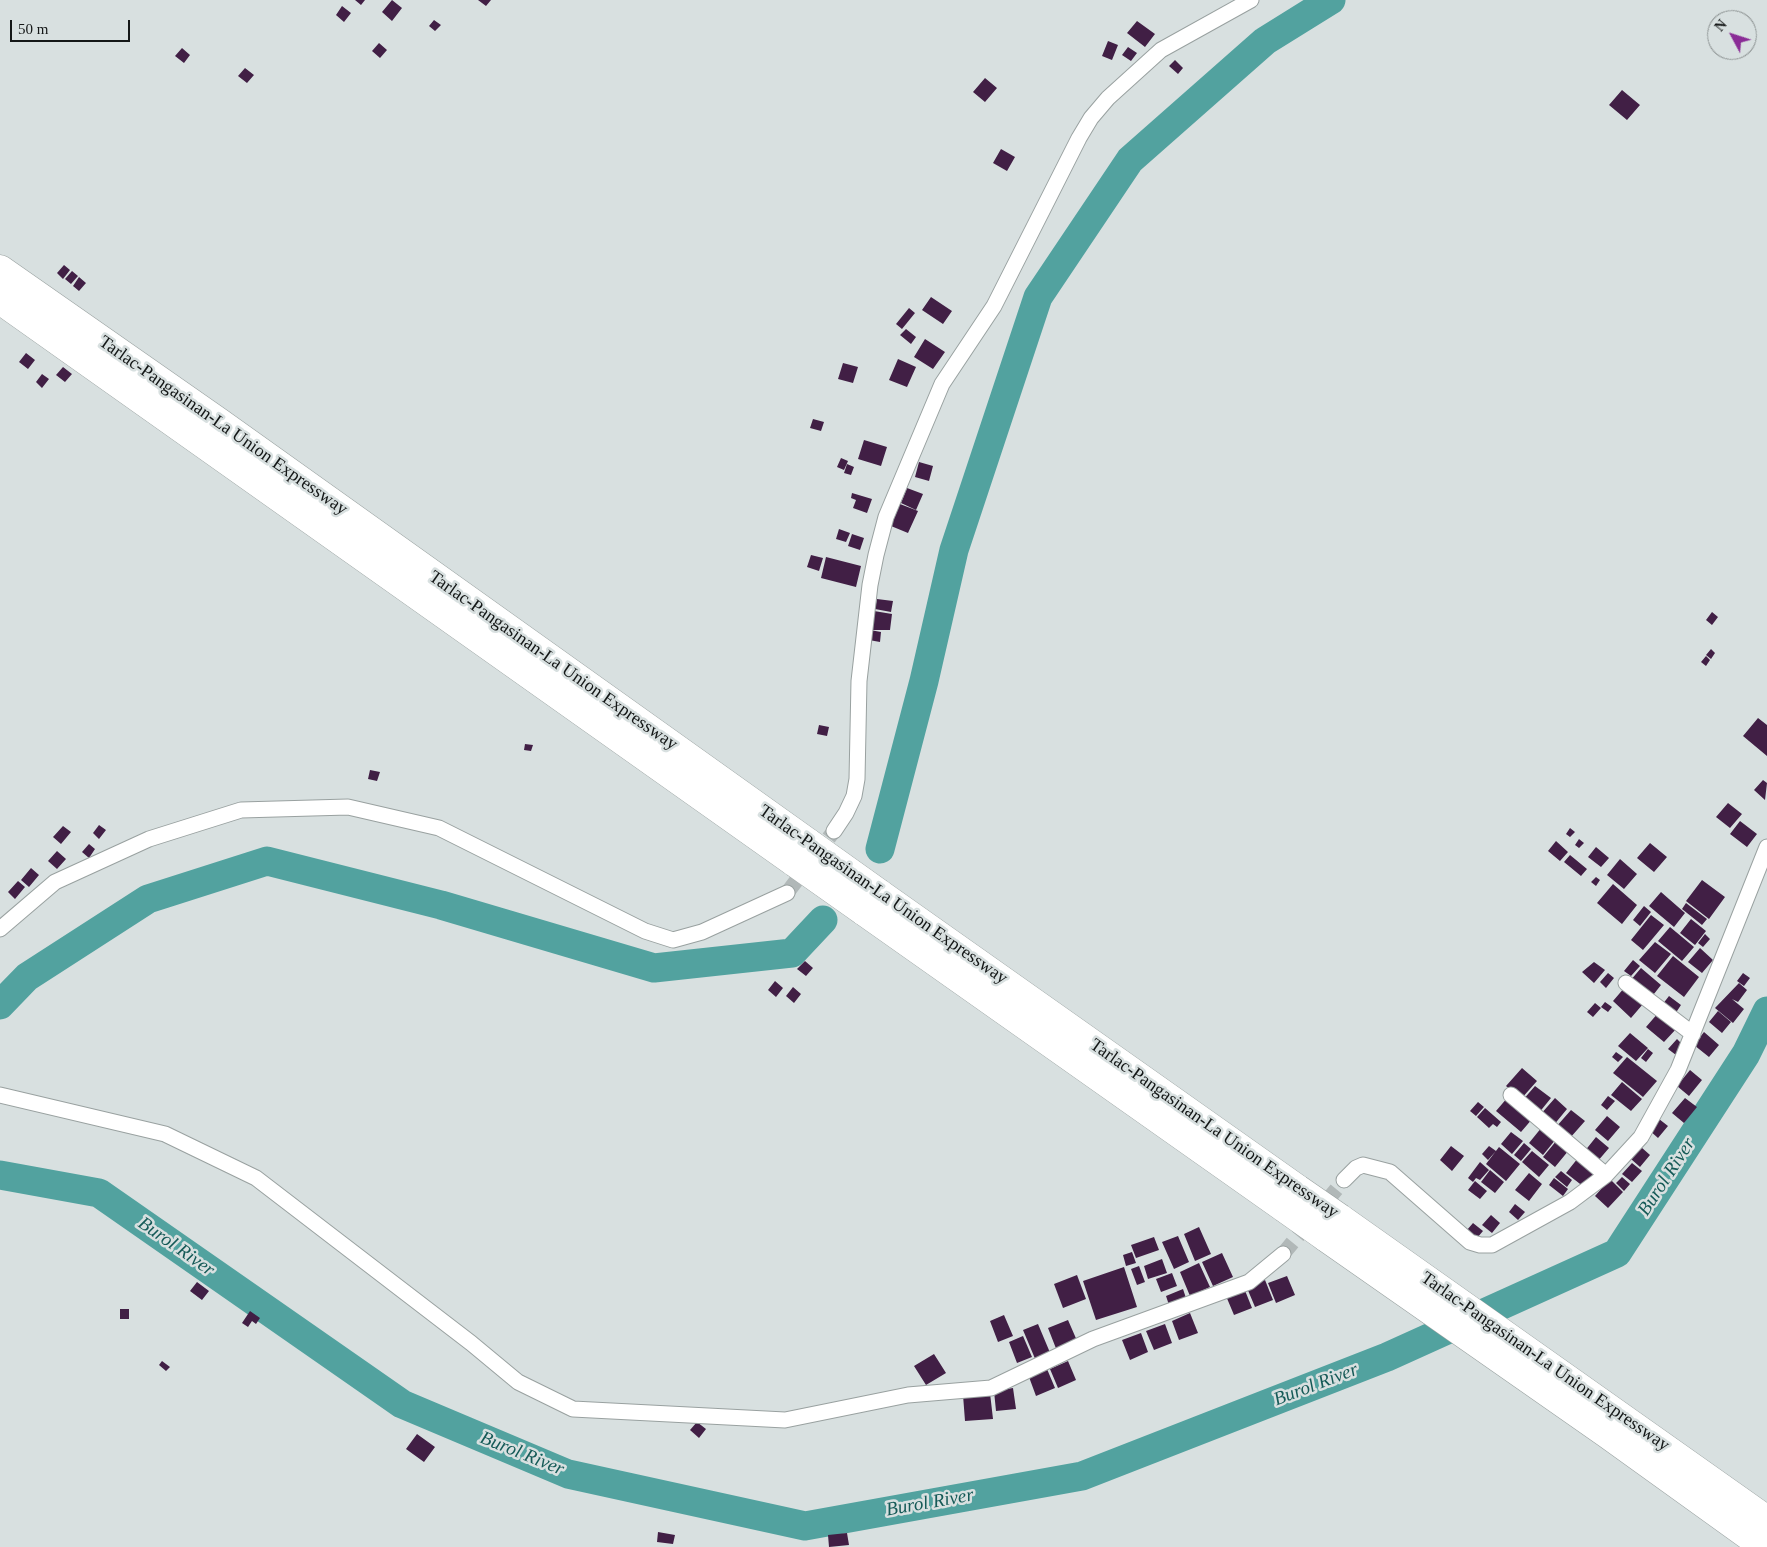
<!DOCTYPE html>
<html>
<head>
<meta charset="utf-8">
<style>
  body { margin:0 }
  #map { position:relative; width:1767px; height:1547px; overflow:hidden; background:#d8e0e0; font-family:"Times New Roman",serif }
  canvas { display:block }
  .north { position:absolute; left:1707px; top:10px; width:50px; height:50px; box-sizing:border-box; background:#d8e0e0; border:1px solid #8a9090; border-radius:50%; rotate:310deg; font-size:14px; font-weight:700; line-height:20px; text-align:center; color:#141717 }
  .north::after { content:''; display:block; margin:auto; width:18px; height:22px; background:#8a2c96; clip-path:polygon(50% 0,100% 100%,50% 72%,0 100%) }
  .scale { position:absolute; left:10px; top:20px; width:120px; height:22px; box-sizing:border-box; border:2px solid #141717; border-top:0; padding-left:6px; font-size:15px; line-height:18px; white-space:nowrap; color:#141717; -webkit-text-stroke:4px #d8e0e0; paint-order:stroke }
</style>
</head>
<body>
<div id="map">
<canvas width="1767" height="1547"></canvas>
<div class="north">N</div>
<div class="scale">50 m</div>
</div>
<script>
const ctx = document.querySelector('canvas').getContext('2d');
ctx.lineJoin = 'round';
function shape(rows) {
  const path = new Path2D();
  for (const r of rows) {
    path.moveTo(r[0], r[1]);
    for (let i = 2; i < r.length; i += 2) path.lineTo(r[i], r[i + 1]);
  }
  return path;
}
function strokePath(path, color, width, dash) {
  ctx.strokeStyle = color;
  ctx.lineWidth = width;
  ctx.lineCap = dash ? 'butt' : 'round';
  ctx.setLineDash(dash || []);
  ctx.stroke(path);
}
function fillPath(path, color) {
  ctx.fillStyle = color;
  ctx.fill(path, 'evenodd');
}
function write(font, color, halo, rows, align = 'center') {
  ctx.font = font + ' "Times New Roman",serif';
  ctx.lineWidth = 5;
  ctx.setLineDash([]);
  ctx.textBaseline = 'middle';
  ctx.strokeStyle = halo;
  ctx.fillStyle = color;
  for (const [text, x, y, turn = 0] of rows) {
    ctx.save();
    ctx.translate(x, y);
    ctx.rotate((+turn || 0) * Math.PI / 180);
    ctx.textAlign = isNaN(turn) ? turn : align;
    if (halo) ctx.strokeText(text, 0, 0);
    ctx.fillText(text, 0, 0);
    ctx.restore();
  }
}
strokePath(shape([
  [880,849,924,681,954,550,1038,297,1130,160,1265,41,1331,0],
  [0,1005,27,977,148,899,267,861,441,905,654,968,792,953,823,920],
  [0,1175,99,1193,402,1404,568,1474,805,1526,1082,1476,1387,1357,1617,1253,1746,1054,1767,1011]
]), '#52a29f', 29);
fillPath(shape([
  [355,0,365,0,361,5],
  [392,0,402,8,392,21,382,12],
  [478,0,491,0,486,6],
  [342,6,351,13,344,22,336,15],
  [434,20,441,25,435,31,429,26],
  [1137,21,1155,34,1145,47,1127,33],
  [1108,41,1118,45,1112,60,1102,56],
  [379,43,387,50,380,58,372,51],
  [1128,47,1137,53,1131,61,1122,55],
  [182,48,190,55,184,63,175,56],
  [1175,60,1183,68,1178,74,1169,66],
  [245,68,254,75,247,83,238,76],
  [985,78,997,88,985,102,973,92],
  [1622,90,1640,105,1627,120,1609,105],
  [1001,149,1015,157,1007,171,993,163],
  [64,265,70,270,63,279,57,273],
  [72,271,78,276,71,284,65,279],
  [79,277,86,283,79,291,73,286],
  [931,297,952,311,943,324,922,310],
  [909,308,915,313,902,329,896,324],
  [906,329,916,337,911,344,900,335],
  [925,339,945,352,933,369,914,357],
  [26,353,35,360,28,369,19,362],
  [898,359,916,367,907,387,889,380],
  [843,363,858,367,853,383,838,379],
  [63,367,72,374,65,382,56,375],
  [42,374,49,379,42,388,36,382],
  [813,419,824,422,821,431,810,428],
  [864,440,887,447,881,466,858,459],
  [841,458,848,461,844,470,837,467],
  [919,462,933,466,929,481,915,477],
  [847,464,854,467,851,475,844,473],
  [907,488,923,494,916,510,901,503],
  [852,493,872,499,867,513,853,508,856,500,851,498],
  [900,504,918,511,908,533,891,526],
  [839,529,850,533,846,542,836,539],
  [852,534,864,538,860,550,848,546],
  [811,555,823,558,819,571,807,567],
  [826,557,861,566,856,587,821,578],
  [877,599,893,601,891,612,875,609],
  [874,611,892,614,890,630,871,630],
  [1712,612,1718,617,1712,625,1706,620],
  [870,630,881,632,880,642,869,640],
  [1711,649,1715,653,1711,659,1706,655],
  [1706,656,1710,660,1706,666,1701,662],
  [1758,718,1767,725,1767,756,1743,736],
  [819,725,829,727,827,736,817,734],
  [525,744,533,745,531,751,524,750],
  [370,770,380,772,377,781,368,779],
  [1763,780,1767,783,1765,800,1754,790],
  [1728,803,1742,814,1730,828,1716,817],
  [1740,821,1757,834,1747,847,1730,834],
  [99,825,106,830,99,839,93,833],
  [63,826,71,832,61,844,53,837],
  [1570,828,1575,832,1570,837,1566,834],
  [1579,839,1584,843,1579,848,1575,845],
  [1556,841,1568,852,1560,861,1548,851],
  [1650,843,1667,857,1654,872,1637,858],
  [89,844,95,849,89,858,82,852],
  [1596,847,1609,858,1601,867,1588,857],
  [57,851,66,859,57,869,48,861],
  [1570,855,1587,869,1581,876,1564,862],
  [1620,859,1637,874,1624,889,1607,875],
  [31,868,39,875,29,887,21,880],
  [1596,877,1600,880,1596,886,1591,882],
  [1702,880,1725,897,1709,919,1686,901],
  [18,881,25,887,15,899,8,892],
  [1613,884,1637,905,1622,924,1597,903],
  [1661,892,1685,913,1674,927,1649,906],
  [1686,903,1707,919,1702,925,1682,909],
  [1644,906,1651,912,1640,926,1633,920],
  [1651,915,1664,925,1643,950,1631,940],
  [1691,919,1706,931,1695,945,1680,933],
  [1670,927,1694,947,1682,961,1658,941],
  [1705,934,1710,939,1703,947,1698,943],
  [1655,942,1671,954,1655,973,1639,960],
  [1700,948,1713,960,1702,973,1688,962],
  [1673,956,1699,977,1684,997,1657,976],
  [1633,960,1640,966,1631,976,1624,971],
  [805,961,813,968,806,976,797,969],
  [1594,962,1605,970,1594,983,1582,972],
  [1641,968,1661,985,1650,999,1630,981],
  [1608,973,1614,978,1606,988,1600,982],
  [1743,973,1750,978,1744,986,1737,981],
  [775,981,783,988,776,997,768,990],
  [1739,983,1747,990,1738,1002,1732,999,1744,1009,1733,1023,1715,1008],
  [793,987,801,994,794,1003,786,996],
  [1625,987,1643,1004,1631,1018,1613,1001],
  [1669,996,1681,1005,1675,1014,1662,1005],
  [1605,1002,1612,1007,1608,1012,1601,1007],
  [1595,1003,1601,1008,1593,1017,1587,1012],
  [1718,1011,1731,1022,1722,1033,1709,1022],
  [1659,1012,1677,1028,1664,1042,1646,1027],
  [1704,1032,1719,1045,1709,1057,1694,1045],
  [1630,1033,1648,1048,1636,1061,1618,1046],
  [1677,1039,1684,1046,1676,1055,1668,1049],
  [1648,1049,1653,1053,1646,1062,1641,1058],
  [1616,1052,1623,1057,1618,1062,1612,1057],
  [1627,1057,1657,1081,1643,1097,1613,1073],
  [1522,1068,1537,1081,1521,1099,1506,1086],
  [1690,1070,1702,1080,1689,1096,1677,1086],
  [1622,1082,1642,1099,1631,1111,1611,1095],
  [1535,1086,1551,1098,1538,1114,1522,1101],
  [1608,1096,1615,1101,1607,1110,1601,1105],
  [1508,1097,1533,1118,1521,1132,1496,1111],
  [1555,1098,1567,1109,1553,1126,1540,1115],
  [1685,1098,1697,1107,1684,1123,1672,1113],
  [1478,1102,1484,1107,1476,1116,1470,1111],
  [1485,1108,1501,1122,1497,1127,1493,1124,1489,1128,1477,1117],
  [1571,1110,1585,1121,1570,1138,1556,1127],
  [1607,1116,1620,1127,1608,1141,1595,1130],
  [1659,1119,1668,1126,1658,1138,1649,1130],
  [1542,1127,1556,1139,1543,1155,1529,1143],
  [1511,1132,1523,1141,1512,1154,1501,1144],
  [1596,1137,1609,1148,1597,1162,1584,1152],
  [1557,1140,1569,1150,1555,1167,1543,1157],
  [1524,1143,1531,1149,1521,1161,1514,1155],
  [1451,1146,1464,1156,1452,1171,1440,1160],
  [1489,1146,1496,1151,1488,1160,1482,1154],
  [1499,1147,1520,1164,1506,1181,1486,1164],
  [1641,1147,1650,1155,1640,1167,1631,1159],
  [1532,1151,1549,1165,1539,1177,1522,1162],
  [1578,1158,1596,1172,1584,1187,1566,1173],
  [1480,1162,1489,1170,1480,1180,1476,1178,1473,1182,1468,1178],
  [1632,1163,1642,1171,1632,1182,1622,1174],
  [1490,1170,1504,1182,1495,1193,1481,1182],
  [1561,1171,1572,1180,1567,1187,1555,1177],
  [1529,1173,1542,1184,1529,1201,1515,1190],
  [1622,1177,1630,1184,1624,1191,1616,1183],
  [1554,1178,1568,1189,1563,1196,1549,1185],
  [1610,1179,1623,1192,1608,1208,1595,1196],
  [1475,1181,1487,1191,1480,1199,1468,1190],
  [1515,1204,1525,1212,1518,1220,1509,1212],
  [1491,1215,1500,1223,1492,1233,1482,1225],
  [1473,1223,1483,1231,1477,1238,1467,1230],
  [1199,1227,1211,1254,1195,1261,1184,1234],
  [1178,1236,1189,1262,1174,1269,1162,1242],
  [1154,1237,1159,1250,1136,1258,1131,1245],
  [1132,1252,1136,1263,1126,1266,1123,1255],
  [1222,1253,1233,1277,1213,1286,1202,1262],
  [1162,1259,1167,1273,1148,1279,1144,1266],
  [1199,1263,1210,1287,1190,1296,1180,1272],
  [1139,1266,1145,1282,1137,1285,1131,1269],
  [1124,1267,1137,1307,1096,1320,1083,1281],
  [1172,1273,1177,1286,1161,1292,1156,1279],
  [1077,1275,1086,1299,1063,1308,1054,1284],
  [1287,1276,1295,1295,1276,1303,1268,1283],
  [1265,1280,1273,1300,1255,1307,1247,1288],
  [197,1282,209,1291,202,1300,190,1291],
  [1244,1288,1252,1308,1234,1315,1226,1296],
  [1183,1289,1186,1298,1169,1305,1166,1296],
  [120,1309,129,1309,129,1319,120,1319],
  [250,1311,260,1318,256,1324,252,1321,248,1327,242,1323],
  [1190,1313,1198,1333,1179,1340,1172,1321],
  [1004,1315,1013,1336,998,1342,990,1321],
  [1068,1320,1078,1343,1057,1351,1048,1328],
  [1038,1324,1051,1355,1036,1361,1023,1330],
  [1165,1324,1172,1343,1154,1350,1146,1331],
  [1141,1333,1148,1352,1130,1360,1122,1340],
  [1023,1336,1032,1357,1017,1363,1009,1342],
  [934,1354,946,1373,926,1385,914,1366],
  [162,1361,170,1367,166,1371,159,1365],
  [1068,1361,1076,1380,1058,1388,1050,1369],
  [1047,1369,1055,1388,1036,1396,1029,1377],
  [1013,1388,1016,1409,996,1411,994,1391],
  [990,1393,993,1419,965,1421,963,1395],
  [697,1422,706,1429,699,1438,690,1430],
  [417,1434,435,1447,424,1462,406,1449],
  [658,1532,675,1535,673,1544,657,1542],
  [847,1533,849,1545,829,1547,828,1535]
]), '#411f45');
strokePath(shape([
  [787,893,834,831],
  [1283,1254,1344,1180]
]), '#b1b8b8', 15, [15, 8]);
const street = shape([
  [834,831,846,813,854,796,857,779,859,681,870,585,876,555,886,517,942,384,994,306,1079,138,1091,118,1108,98,1161,50,1251,0],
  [0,929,55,882,149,839,241,810,348,807,439,828,645,931,673,940,702,932,787,893],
  [1626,983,1693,1034],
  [0,1095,165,1134,256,1178,471,1343,518,1382,573,1409,785,1420,908,1395,991,1388,1093,1339,1249,1282,1283,1254],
  [1511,1095,1606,1175],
  [1344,1180,1356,1168,1363,1165,1390,1172,1470,1242,1480,1245,1492,1245,1570,1202,1606,1175,1641,1137,1678,1070,1767,847]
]);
const highway = shape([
  [0,269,219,422,809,843],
  [0,300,795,863],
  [879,893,1298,1189],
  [863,911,1284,1208],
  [1340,1218,1767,1520],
  [1325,1237,1607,1434,1764,1547]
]);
strokePath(street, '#99a1a0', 17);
strokePath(highway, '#99a1a0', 29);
strokePath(street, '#fff', 15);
strokePath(highway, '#fff', 28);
const highwayBridge = shape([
  [809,843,879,893],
  [795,863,863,911],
  [1298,1189,1340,1218],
  [1284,1208,1325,1237]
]);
strokePath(highwayBridge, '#99a1a0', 29, []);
strokePath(highwayBridge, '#fff', 28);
write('18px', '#141717', '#d8e0e0', [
  ["Tarlac-Pangasinan-La Union Expressway",223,426,35],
  ["Tarlac-Pangasinan-La Union Expressway",553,661,35],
  ["Tarlac-Pangasinan-La Union Expressway",883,895,35],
  ["Tarlac-Pangasinan-La Union Expressway",1214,1129,35],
  ["Tarlac-Pangasinan-La Union Expressway",1545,1362,35]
]);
write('italic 19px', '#155a57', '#d8e0e0', [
  ["Burol River",1667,1177,-57],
  ["Burol River",176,1247,35],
  ["Burol River",1316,1385,-21],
  ["Burol River",522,1454,22],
  ["Burol River",930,1503,-10]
]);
</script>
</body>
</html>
